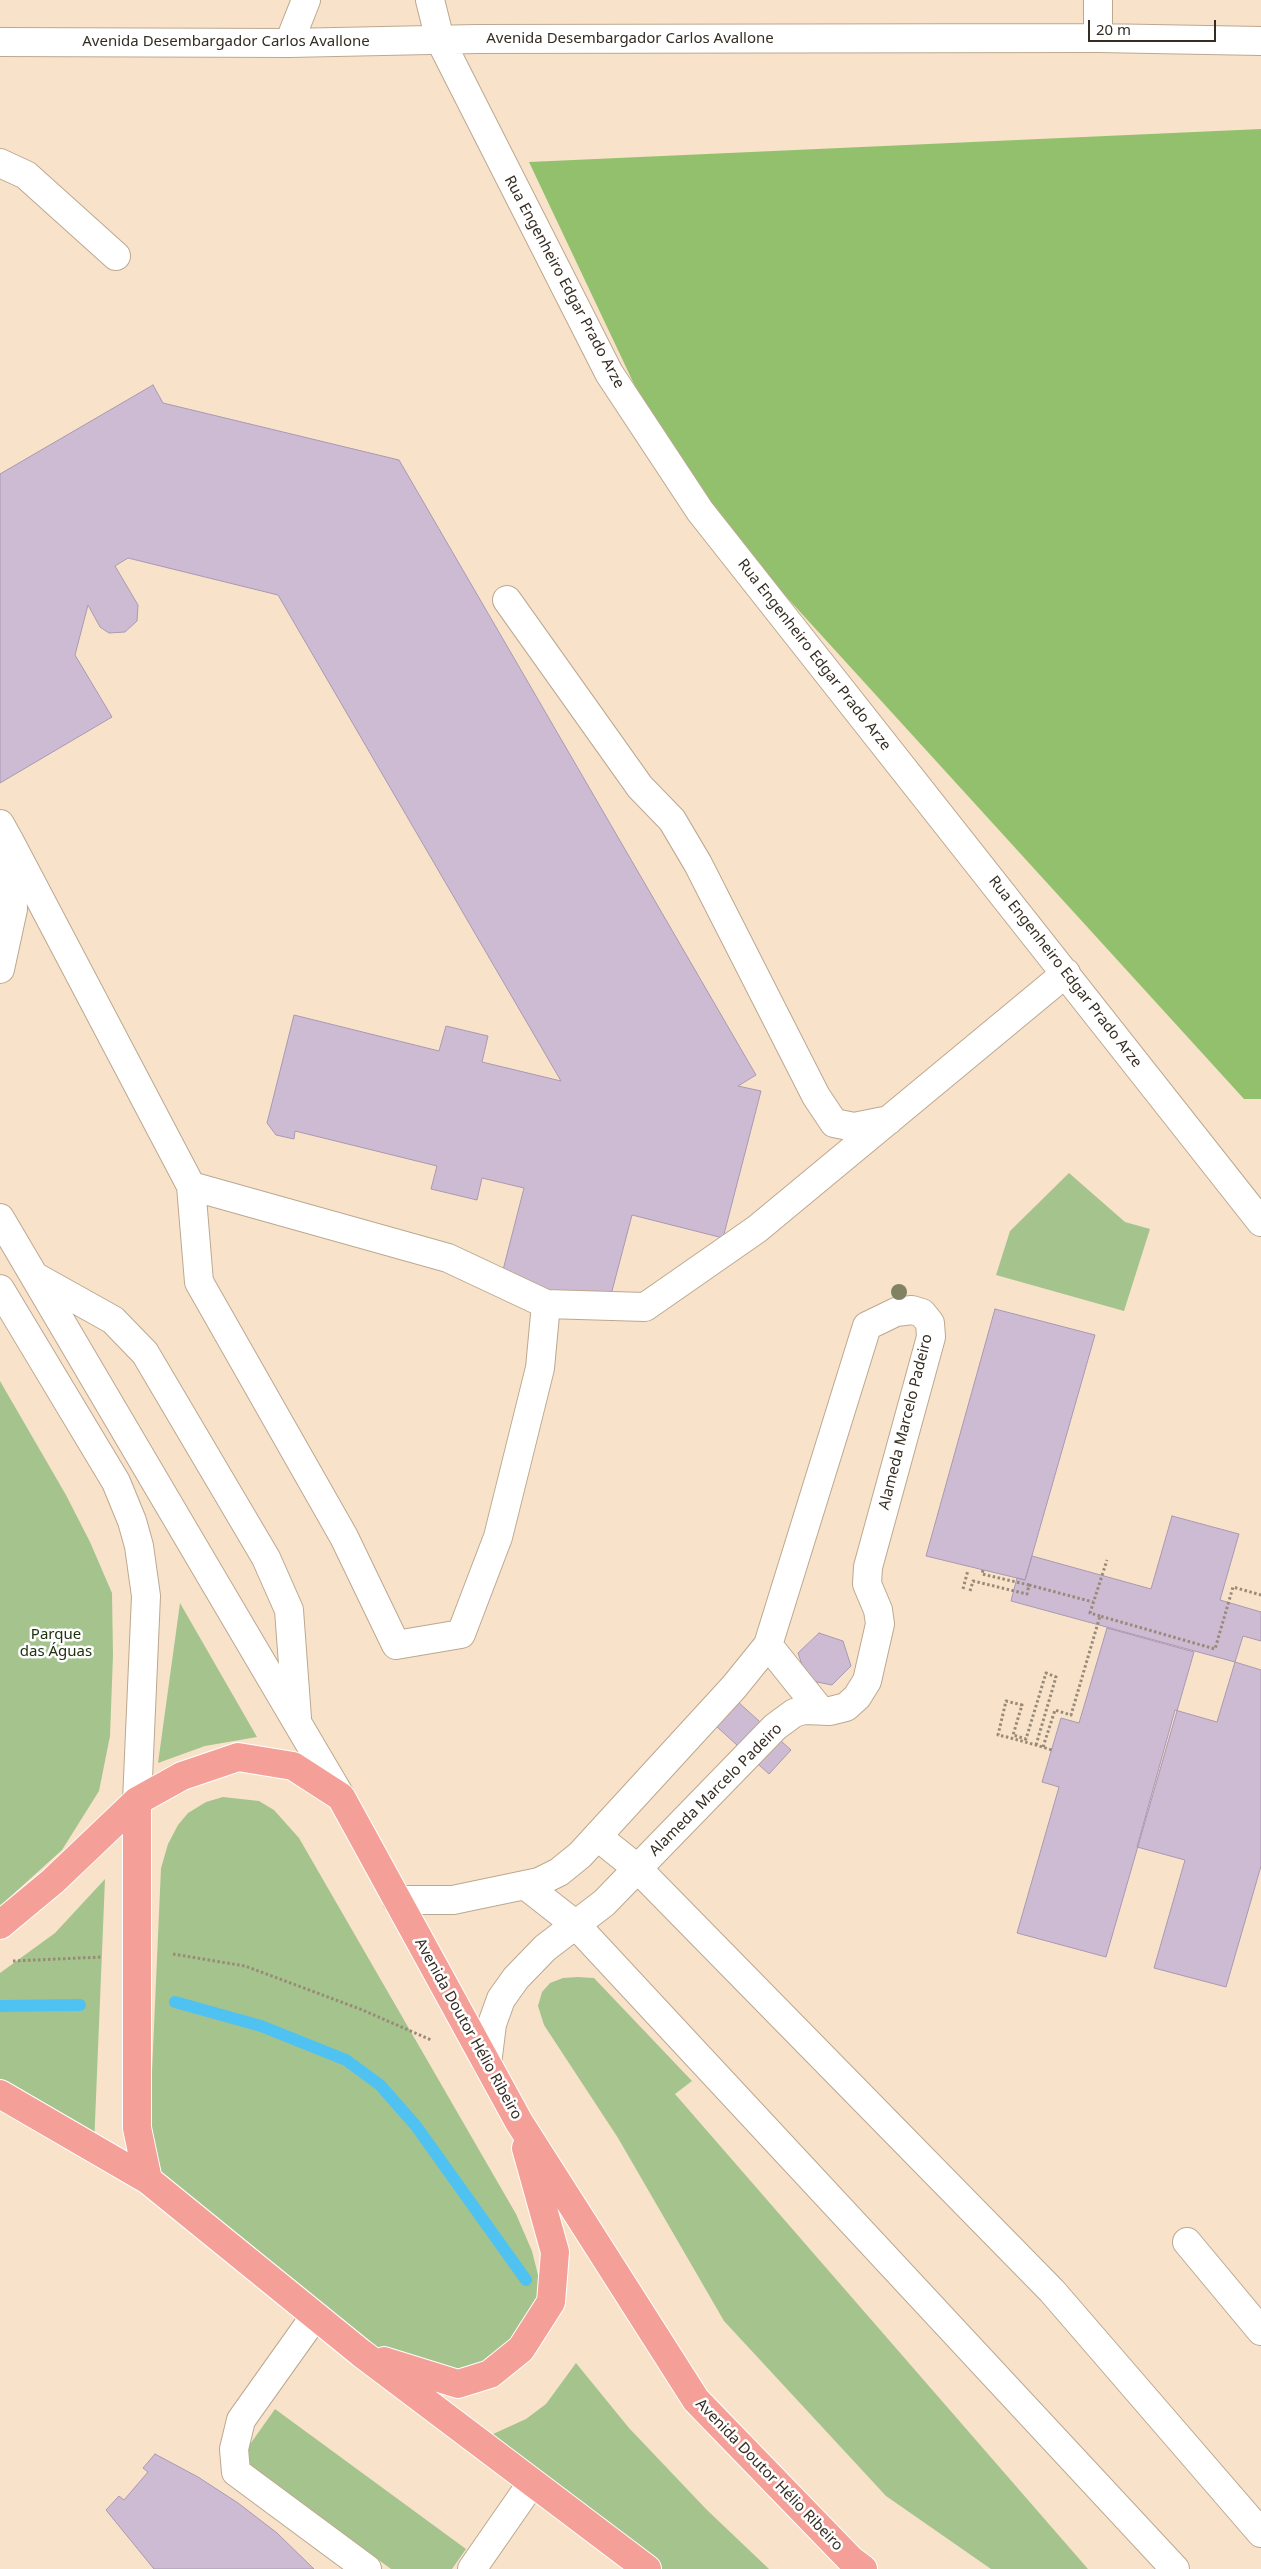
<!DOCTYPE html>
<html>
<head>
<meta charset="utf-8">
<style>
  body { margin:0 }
  #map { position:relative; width:1261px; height:2569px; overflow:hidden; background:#f8e3ca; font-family:"Noto Sans",sans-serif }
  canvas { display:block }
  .scale { position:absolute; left:1088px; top:20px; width:128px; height:22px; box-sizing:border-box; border:2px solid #352d23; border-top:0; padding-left:6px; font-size:15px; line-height:18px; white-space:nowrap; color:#352d23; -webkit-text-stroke:4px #fff; paint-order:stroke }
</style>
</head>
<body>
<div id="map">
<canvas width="1261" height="2569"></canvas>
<div class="scale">20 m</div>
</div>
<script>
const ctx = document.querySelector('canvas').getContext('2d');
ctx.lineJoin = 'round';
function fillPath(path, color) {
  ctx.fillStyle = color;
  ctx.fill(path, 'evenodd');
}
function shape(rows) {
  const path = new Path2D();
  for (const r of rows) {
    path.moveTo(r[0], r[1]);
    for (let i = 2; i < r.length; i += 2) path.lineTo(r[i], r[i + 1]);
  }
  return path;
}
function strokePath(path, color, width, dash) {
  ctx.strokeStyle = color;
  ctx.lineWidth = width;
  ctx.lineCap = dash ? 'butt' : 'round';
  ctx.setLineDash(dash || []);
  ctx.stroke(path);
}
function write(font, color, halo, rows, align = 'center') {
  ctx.font = font + ' "Noto Sans",sans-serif';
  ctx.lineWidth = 5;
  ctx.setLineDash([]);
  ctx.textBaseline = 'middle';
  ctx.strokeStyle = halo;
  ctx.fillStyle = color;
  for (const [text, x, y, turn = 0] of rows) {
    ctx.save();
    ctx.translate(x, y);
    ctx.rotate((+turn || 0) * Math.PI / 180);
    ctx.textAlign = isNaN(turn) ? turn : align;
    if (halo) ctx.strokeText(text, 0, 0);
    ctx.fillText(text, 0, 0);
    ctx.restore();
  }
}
fillPath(shape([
  [1069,1173,1125,1222,1150,1229,1124,1311,996,1275,1010,1231],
  [0,1381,66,1495,90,1542,112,1593,113,1655,110,1736,99,1791,62,1850,0,1906],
  [180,1603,257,1737,205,1746,158,1763],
  [223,1797,259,1801,274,1810,299,1838,516,2214,532,2251,539,2279,540,2301,526,2335,463,2381,398,2363,355,2335,164,2186,149,2139,161,1868,168,1844,178,1825,188,1813,206,1802],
  [105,1879,94,2146,0,2089,0,1973,55,1933],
  [578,1977,594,1978,692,2081,675,2094,1088,2569,991,2569,886,2496,724,2321,618,2138,544,2025,538,2006,542,1992,550,1983,563,1978],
  [576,2363,629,2428,707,2510,769,2569,658,2569,482,2439,526,2419,546,2404],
  [275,2409,466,2549,452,2569,391,2569,248,2464,248,2447]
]), '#a5c48d');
fillPath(shape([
  [1261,129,1261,1099,1244,1099,751,558,652,422,529,162]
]), '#93c06d');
strokePath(shape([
  [175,2002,261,2026,346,2060,380,2085,416,2126,526,2280],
  [0,2006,80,2005]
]), '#50c2f1', 12);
const building = shape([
  [153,385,163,403,399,460,756,1075,738,1086,761,1091,723,1238,632,1215,612,1291,596,1303,513,1282,503,1270,524,1188,482,1178,477,1200,431,1189,437,1166,295,1131,294,1139,276,1135,267,1123,294,1015,439,1051,446,1026,488,1036,482,1062,561,1081,278,595,128,558,115,566,138,605,137,621,125,632,109,633,100,627,88,605,75,655,112,717,0,783,0,474,153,385],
  [995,1309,1095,1335,1025,1580,926,1556,995,1309],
  [1172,1516,1239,1534,1220,1600,1261,1612,1261,1641,1243,1636,1235,1662,1011,1601,1017,1578,1025,1580,1032,1556,1151,1589,1172,1516],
  [1107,1628,1194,1652,1106,1957,1017,1933,1059,1787,1042,1782,1061,1718,1079,1723,1107,1628],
  [819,1633,843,1641,851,1666,832,1685,807,1680,798,1653,819,1633],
  [1235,1662,1261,1670,1261,1866,1226,1987,1154,1968,1185,1860,1137,1847,1175,1710,1217,1722,1235,1662],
  [737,1701,791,1750,769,1774,716,1726,737,1701],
  [155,2454,198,2477,238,2503,277,2533,314,2569,154,2569,106,2510,119,2496,124,2500,148,2472,143,2468,155,2454]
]);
fillPath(building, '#cdbbd4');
strokePath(building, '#a998b1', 1);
const minor = shape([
  [430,0,440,40,609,373,700,511,1261,1222],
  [1098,38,1098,0],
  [0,42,289,43,477,39,1098,38,1261,41],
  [289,43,306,0],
  [0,163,26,175,116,256],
  [507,600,640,787,672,820,698,864,816,1096,834,1123,854,1127,889,1120],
  [0,824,10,842,13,909,0,969],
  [10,842,191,1186,448,1258,546,1304,645,1307,757,1229,1066,973],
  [191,1186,199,1282,344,1537,396,1645,461,1634,498,1537,540,1368,546,1304],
  [0,1218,341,1797],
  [36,1277,113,1320,145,1353,266,1558,289,1610,297,1718],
  [0,1289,116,1482,132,1521,139,1546,146,1596,137,1801],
  [768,1645,820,1710],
  [598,1837,638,1869,1052,2291,1261,2533],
  [525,1885,576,1925,1175,2569],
  [397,1900,453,1900,539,1882,559,1872,580,1855,734,1687,768,1645,867,1326,896,1312,912,1310,922,1313,930,1323,931,1337,868,1567,867,1584,878,1610,880,1624,867,1681,857,1697,846,1707,830,1711,804,1710,794,1713,775,1727,604,1903,545,1948,516,1978,501,1999,492,2024,487,2064],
  [1187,2242,1261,2331],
  [315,2316,241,2420,234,2449,236,2472,367,2569],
  [472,2569,531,2484]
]);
const major = shape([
  [137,1801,137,2128,148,2180],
  [0,1925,53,1881,137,1801,182,1776,238,1757,293,1766,341,1797,519,2122,696,2400,851,2560,863,2569],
  [0,2094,148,2180,361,2353,647,2569],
  [384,2361,458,2384,490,2374,521,2349,551,2302,555,2252,526,2148]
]);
strokePath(minor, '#bca890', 30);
strokePath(major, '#fff', 30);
strokePath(shape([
  [1029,1585,1093,1602],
  [963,1589,968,1570],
  [970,1591,973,1581,1027,1594,1029,1585,982,1574,983,1570],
  [1100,1616,1090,1613,1107,1560],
  [1036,1745,1056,1677,1046,1673,1026,1739,1013,1735,1022,1705,1006,1701,998,1735,1007,1737,1036,1745,1052,1750],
  [1043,1747,1055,1710,1071,1715,1100,1616,1215,1649,1233,1587,1261,1595],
  [173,1954,245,1966,360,2009,431,2040],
  [13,1961,102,1957]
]), '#998a78', 3, [2.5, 2.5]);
strokePath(minor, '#fff', 28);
strokePath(major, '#f4a098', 28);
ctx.fillStyle = '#818264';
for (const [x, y] of [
  [899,1292]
]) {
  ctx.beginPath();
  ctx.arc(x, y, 8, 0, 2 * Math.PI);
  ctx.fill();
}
write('15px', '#352d23', '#fff', [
  ["Avenida Desembargador Carlos Avallone",630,39],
  ["Avenida Desembargador Carlos Avallone",226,42],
  ["Rua Engenheiro Edgar Prado Arze",564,282,62],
  ["Rua Engenheiro Edgar Prado Arze",814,655,52],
  ["Rua Engenheiro Edgar Prado Arze",1065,972,52],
  ["Alameda Marcelo Padeiro",906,1422,-76],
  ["Alameda Marcelo Padeiro",716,1790,-45],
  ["Avenida Doutor Hélio Ribeiro",468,2029,61],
  ["Avenida Doutor Hélio Ribeiro",769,2475,46]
]);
write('15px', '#203210', '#fff', [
  ["Parque",56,1635],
  ["das Águas",56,1652]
]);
</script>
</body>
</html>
